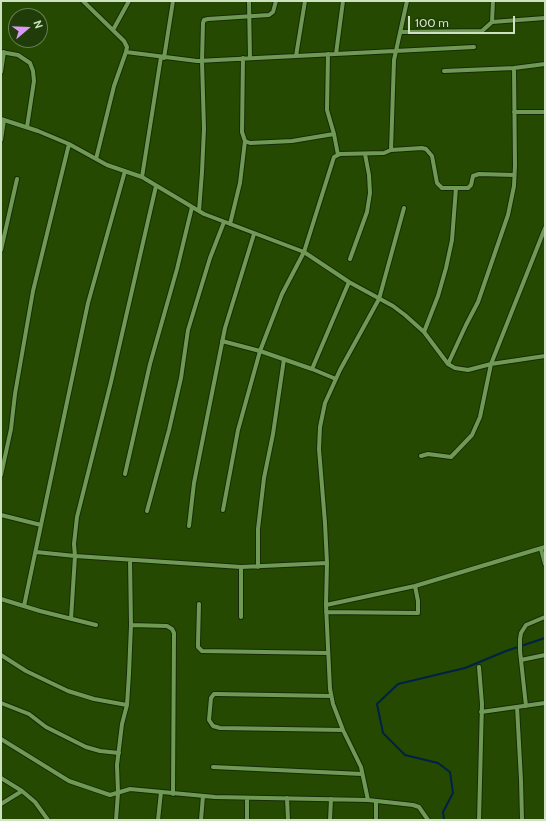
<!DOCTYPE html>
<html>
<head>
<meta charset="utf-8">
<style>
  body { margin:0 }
  #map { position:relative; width:546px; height:821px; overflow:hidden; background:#254900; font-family:Cabin,sans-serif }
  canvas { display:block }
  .frame { position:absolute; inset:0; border:2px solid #cce2c0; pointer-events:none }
  .north { position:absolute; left:8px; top:8px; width:40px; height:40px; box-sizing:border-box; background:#203c08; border:1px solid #657e52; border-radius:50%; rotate:71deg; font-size:11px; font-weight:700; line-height:16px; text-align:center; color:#cce2c0 }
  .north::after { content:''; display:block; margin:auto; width:14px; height:18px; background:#d99af7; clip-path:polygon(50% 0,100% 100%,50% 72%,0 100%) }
  .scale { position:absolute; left:408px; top:16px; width:107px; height:18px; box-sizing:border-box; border:2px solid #cce2c0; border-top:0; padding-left:5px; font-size:12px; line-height:14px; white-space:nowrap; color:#cce2c0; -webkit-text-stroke:3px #203c08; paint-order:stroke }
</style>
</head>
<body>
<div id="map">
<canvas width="546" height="821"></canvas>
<div class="frame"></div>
<div class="north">N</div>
<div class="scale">100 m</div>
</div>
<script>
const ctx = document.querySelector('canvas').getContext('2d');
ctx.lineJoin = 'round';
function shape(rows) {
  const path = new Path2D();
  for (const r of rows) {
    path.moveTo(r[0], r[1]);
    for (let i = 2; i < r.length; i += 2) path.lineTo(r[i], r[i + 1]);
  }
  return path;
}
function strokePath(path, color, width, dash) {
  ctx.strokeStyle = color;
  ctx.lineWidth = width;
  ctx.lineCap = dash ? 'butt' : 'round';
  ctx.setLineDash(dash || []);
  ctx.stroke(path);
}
strokePath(shape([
  [444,820,443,812,453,793,450,772,438,763,405,755,383,733,377,704,398,684,465,668,506,651,545,638]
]), '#002148', 2);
const minor = shape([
  [83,1,124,41,127,47,126,52,114,86,96,159],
  [249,1,250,58],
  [492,22,493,1],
  [113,30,129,1],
  [400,32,482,31,492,22,545,18],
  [1,52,18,55,30,63,33,71,34,81,27,127],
  [126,52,197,61,474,47],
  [328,54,327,110,334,134,338,155],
  [336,54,343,1],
  [296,56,305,1],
  [164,58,173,1],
  [243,58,242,132,245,141,250,143,292,141,334,134],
  [444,71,514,68,545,64],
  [1,72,4,52],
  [514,112,545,112],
  [1,119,38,131,69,144,107,165,142,177,204,214,304,252,349,282,393,306,405,315,424,332,448,364,455,368,468,370,491,364,545,356],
  [1,140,4,120],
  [391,150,422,148,426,149,432,156,437,183,442,188,468,188,471,185,473,176,479,174,514,175],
  [142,177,161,57],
  [156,186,111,382,77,517,74,544,75,556,241,567,327,563],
  [199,211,202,172,204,129,202,61,203,23,204,20,208,19,269,15,273,12,276,1],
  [230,224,240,183,245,141],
  [1,250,17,179],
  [350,259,367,212,370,193,369,175,365,154],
  [424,332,438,296,446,268,452,240,456,188],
  [222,341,260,351,312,369,336,379],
  [448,364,466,325,478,302,508,215,514,186,515,166,514,68],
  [312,369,349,282],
  [421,456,428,454,451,457,472,435,480,417,491,364,545,228],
  [125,474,150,364,177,269,192,207],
  [1,475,11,429,15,394,33,291,69,144],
  [223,510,238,430,260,351,282,294,304,252,334,157,340,154,384,153,391,150,394,60,407,1],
  [147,511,169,430,181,378,188,330,210,258,224,222],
  [1,515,41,525,88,303,125,171],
  [189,526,194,483,225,328,254,234],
  [541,549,545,564],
  [36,552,75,556,71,619],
  [258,567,258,529,264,478,273,434,284,359],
  [1,599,40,611,96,625],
  [199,604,198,644,198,647,202,651,328,653],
  [326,605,415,586,545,547],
  [24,606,41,525],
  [326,612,418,613,418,601,415,586],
  [241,617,241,567],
  [131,625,167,626,172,629,174,633,173,794],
  [1,655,26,671,68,691,94,699,127,705],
  [521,660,545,655],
  [331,696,217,694,214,694,211,698,209,720,213,726,220,728,343,730],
  [1,703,29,714,46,727,86,747,100,751,119,753],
  [526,706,520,651,520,639,521,633,526,625,545,617],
  [517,707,521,780,522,820],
  [481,712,545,703],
  [1,739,69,781,110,795,130,789,215,797,368,800,413,805,419,807,428,820],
  [213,767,362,774],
  [1,778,22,791,35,802,48,820],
  [287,798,288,820],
  [368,800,361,767,343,730,333,704,330,689,326,605,327,563,325,523,319,449,320,427,325,403,340,370,379,299,404,208],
  [1,804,22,791],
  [116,820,118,793,117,765,122,724,127,705,129,674,131,625,130,560],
  [158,820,161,792],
  [201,820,203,796],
  [247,820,247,798],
  [330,820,331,799],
  [376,820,376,801],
  [479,820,482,704,479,667]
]);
strokePath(minor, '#172b08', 6);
strokePath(minor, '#709956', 4);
</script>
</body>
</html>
